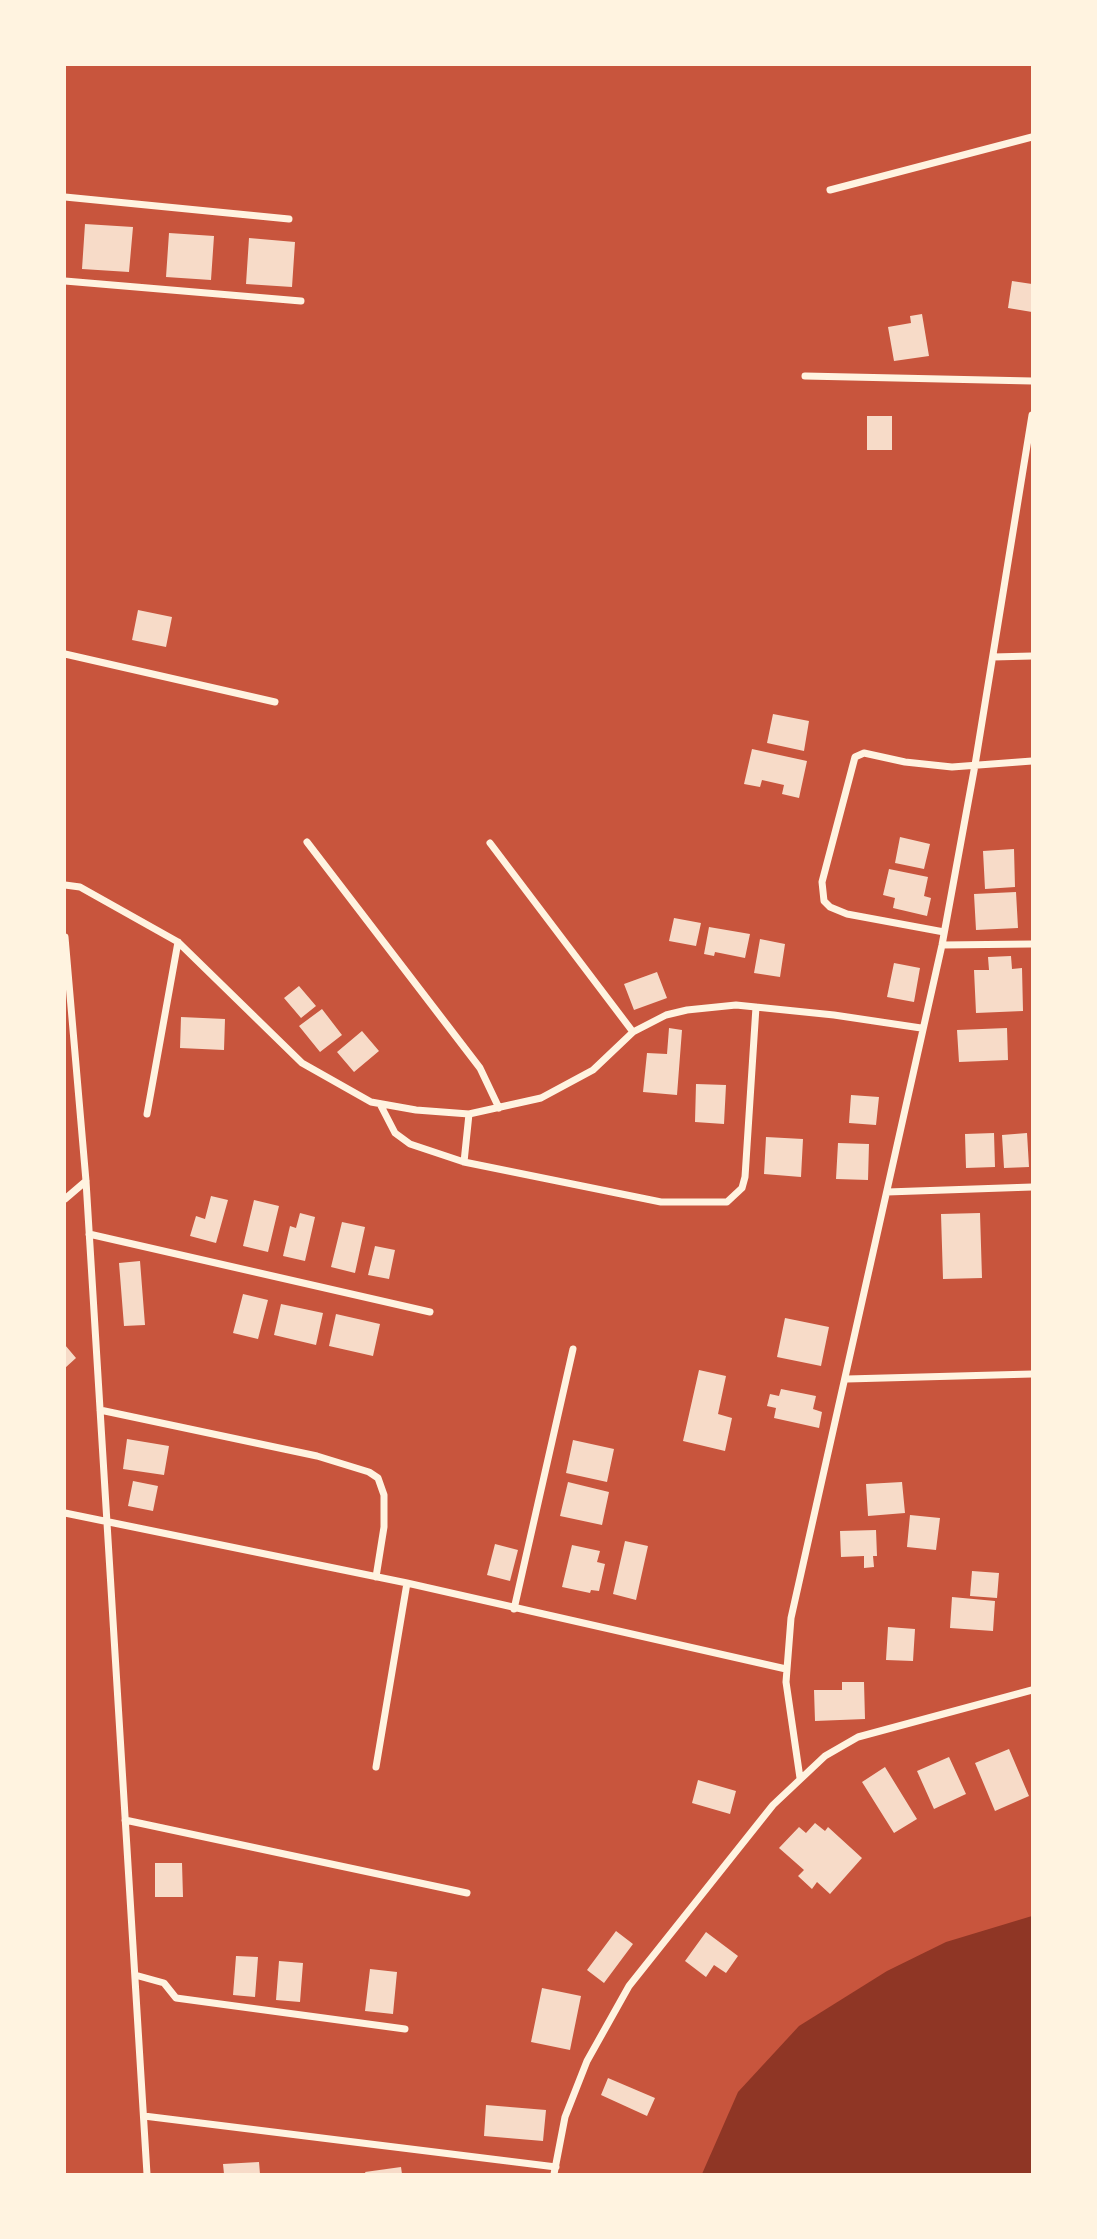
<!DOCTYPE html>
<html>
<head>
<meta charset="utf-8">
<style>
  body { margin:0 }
  #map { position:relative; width:1097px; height:2239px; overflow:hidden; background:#c8553d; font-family:Helvetica,sans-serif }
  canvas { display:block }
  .frame { position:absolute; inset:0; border:66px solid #fff3e0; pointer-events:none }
</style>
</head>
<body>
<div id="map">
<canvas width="1097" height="2239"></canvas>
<div class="frame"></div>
</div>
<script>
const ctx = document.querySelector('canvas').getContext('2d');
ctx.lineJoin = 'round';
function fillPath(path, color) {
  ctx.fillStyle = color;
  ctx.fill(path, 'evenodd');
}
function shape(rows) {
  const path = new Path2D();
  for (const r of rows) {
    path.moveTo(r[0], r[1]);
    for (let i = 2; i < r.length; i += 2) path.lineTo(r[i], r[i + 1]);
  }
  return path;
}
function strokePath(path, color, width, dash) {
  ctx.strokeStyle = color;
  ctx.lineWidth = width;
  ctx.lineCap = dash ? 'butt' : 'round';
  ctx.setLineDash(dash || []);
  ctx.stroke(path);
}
fillPath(shape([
  [1032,1916,1032,2174,702,2174,738,2092,799,2026,887,1971,946,1942]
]), '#8f3625');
fillPath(shape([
  [85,224,133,227,129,272,82,269],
  [169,233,214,236,211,280,166,277],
  [249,238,295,242,292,287,246,284],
  [1012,281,1032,284,1032,312,1008,308],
  [922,314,929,356,894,361,888,327,911,323,910,316],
  [867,416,892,416,892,450,867,450],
  [138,610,172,617,166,647,132,640],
  [773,714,809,721,804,751,767,743],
  [752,749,807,761,799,798,782,794,784,785,762,780,760,787,744,784],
  [900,837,930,844,924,869,895,863],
  [1014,849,1015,887,985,889,983,851],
  [889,869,928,877,924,896,931,898,927,916,893,908,895,898,883,895],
  [1016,892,1018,928,976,930,974,894],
  [674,918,701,923,696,946,669,941],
  [709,927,750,934,745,958,715,952,714,956,704,954],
  [760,939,785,944,780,977,754,973],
  [1011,956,1012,969,1022,968,1023,1011,976,1013,974,970,989,970,988,957],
  [894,963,920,968,914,1002,887,997],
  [657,972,667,998,634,1010,624,984],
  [299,986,316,1006,301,1018,284,998],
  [322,1009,342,1035,320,1052,299,1026],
  [181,1017,225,1019,224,1050,180,1048],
  [669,1028,682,1030,677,1095,643,1092,647,1053,667,1054],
  [1007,1028,1008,1060,959,1062,957,1030],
  [362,1031,379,1051,354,1072,337,1052],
  [696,1084,726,1085,724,1124,695,1122],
  [851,1095,879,1097,876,1125,849,1123],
  [994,1133,995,1167,966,1168,965,1134],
  [1027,1133,1029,1167,1004,1168,1002,1135],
  [766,1137,803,1139,801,1177,764,1174],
  [838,1143,869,1144,868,1180,836,1179],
  [211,1196,228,1200,216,1243,190,1236,196,1216,205,1219],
  [254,1200,279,1206,268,1252,243,1246],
  [300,1213,315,1217,305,1261,283,1256,290,1226,296,1228],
  [980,1213,982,1278,943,1279,941,1214],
  [342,1222,365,1227,355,1273,331,1267],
  [375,1246,395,1250,389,1279,368,1275],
  [140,1261,145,1325,124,1326,119,1263],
  [243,1294,268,1300,258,1339,233,1333],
  [281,1304,323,1313,316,1345,274,1335],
  [336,1314,380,1324,373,1356,329,1346],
  [785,1318,829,1327,821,1366,777,1357],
  [65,1345,76,1358,65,1368],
  [699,1370,726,1376,718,1414,732,1418,725,1451,683,1441],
  [781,1389,816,1396,813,1409,822,1412,819,1428,774,1418,776,1408,767,1406,770,1394,779,1396],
  [127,1439,169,1446,164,1475,123,1469],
  [573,1440,614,1449,607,1482,566,1473],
  [133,1481,158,1486,153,1511,128,1506],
  [568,1482,609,1492,602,1525,560,1516],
  [902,1482,905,1513,868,1516,866,1484],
  [910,1515,940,1518,936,1550,907,1547],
  [876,1530,877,1556,873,1556,874,1567,864,1568,864,1556,841,1557,840,1531],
  [625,1541,648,1546,636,1600,613,1594],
  [495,1544,518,1550,510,1581,487,1575],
  [572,1545,600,1551,597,1562,605,1564,599,1591,591,1590,590,1593,562,1587],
  [972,1571,999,1573,997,1598,970,1596],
  [952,1597,995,1601,993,1631,950,1628],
  [888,1627,915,1629,913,1661,886,1660],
  [842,1682,864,1682,865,1719,815,1721,814,1690,842,1690],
  [1009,1749,1029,1796,995,1811,975,1763],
  [949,1757,966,1794,934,1809,917,1771],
  [885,1767,917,1819,894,1833,862,1782],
  [698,1780,736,1791,730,1814,692,1803],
  [815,1823,825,1831,828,1827,862,1858,830,1894,817,1882,812,1889,798,1876,804,1870,779,1848,799,1827,806,1833],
  [155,1863,182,1863,183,1897,155,1897],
  [616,1931,633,1944,604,1983,587,1970],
  [706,1932,738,1956,726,1973,714,1965,706,1977,685,1961],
  [236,1956,258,1957,255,1997,233,1995],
  [279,1961,303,1963,300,2002,276,2000],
  [370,1969,397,1972,393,2014,365,2011],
  [542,1988,581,1996,570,2050,531,2042],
  [608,2078,655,2098,647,2116,601,2095],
  [486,2105,546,2110,543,2141,484,2136],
  [259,2162,260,2174,224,2174,223,2164],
  [401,2167,402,2174,366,2174,365,2172]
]), '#f7dbc8');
strokePath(shape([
  [830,190,1032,137],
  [65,197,289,219],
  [65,281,301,301],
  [805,376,1032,381],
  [65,654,275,702],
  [993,657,1032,656],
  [307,842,480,1068,499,1108],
  [490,843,633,1032],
  [65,885,80,887,178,942,302,1063,371,1102,416,1110,469,1114,541,1098,593,1070,633,1032,666,1015,687,1010,736,1005,834,1015,921,1028],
  [944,932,847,914,830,907,824,901,822,882,855,757,864,753,905,762,952,767,1032,761],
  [65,937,86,1181,147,2174],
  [942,945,1032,944],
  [380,1104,395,1133,410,1144,464,1162,661,1202,727,1202,742,1188,745,1177,756,1007],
  [147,1114,178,942],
  [464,1162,469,1114],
  [887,1192,1032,1187],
  [65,1199,86,1181],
  [89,1234,430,1312],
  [847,1379,1032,1374],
  [100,1410,317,1456,369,1472,378,1478,384,1495,384,1527,376,1577],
  [65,1513,407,1583,786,1669],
  [514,1609,573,1349],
  [376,1767,407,1583],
  [800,1778,786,1682,791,1618,942,945,975,765,1032,415],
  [125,1820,467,1893],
  [135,1975,164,1983,176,1998,405,2029],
  [144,2116,556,2167],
  [554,2174,565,2117,587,2061,629,1986,773,1805,825,1756,858,1737,1032,1690]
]), '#fff3e0', 7);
</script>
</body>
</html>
